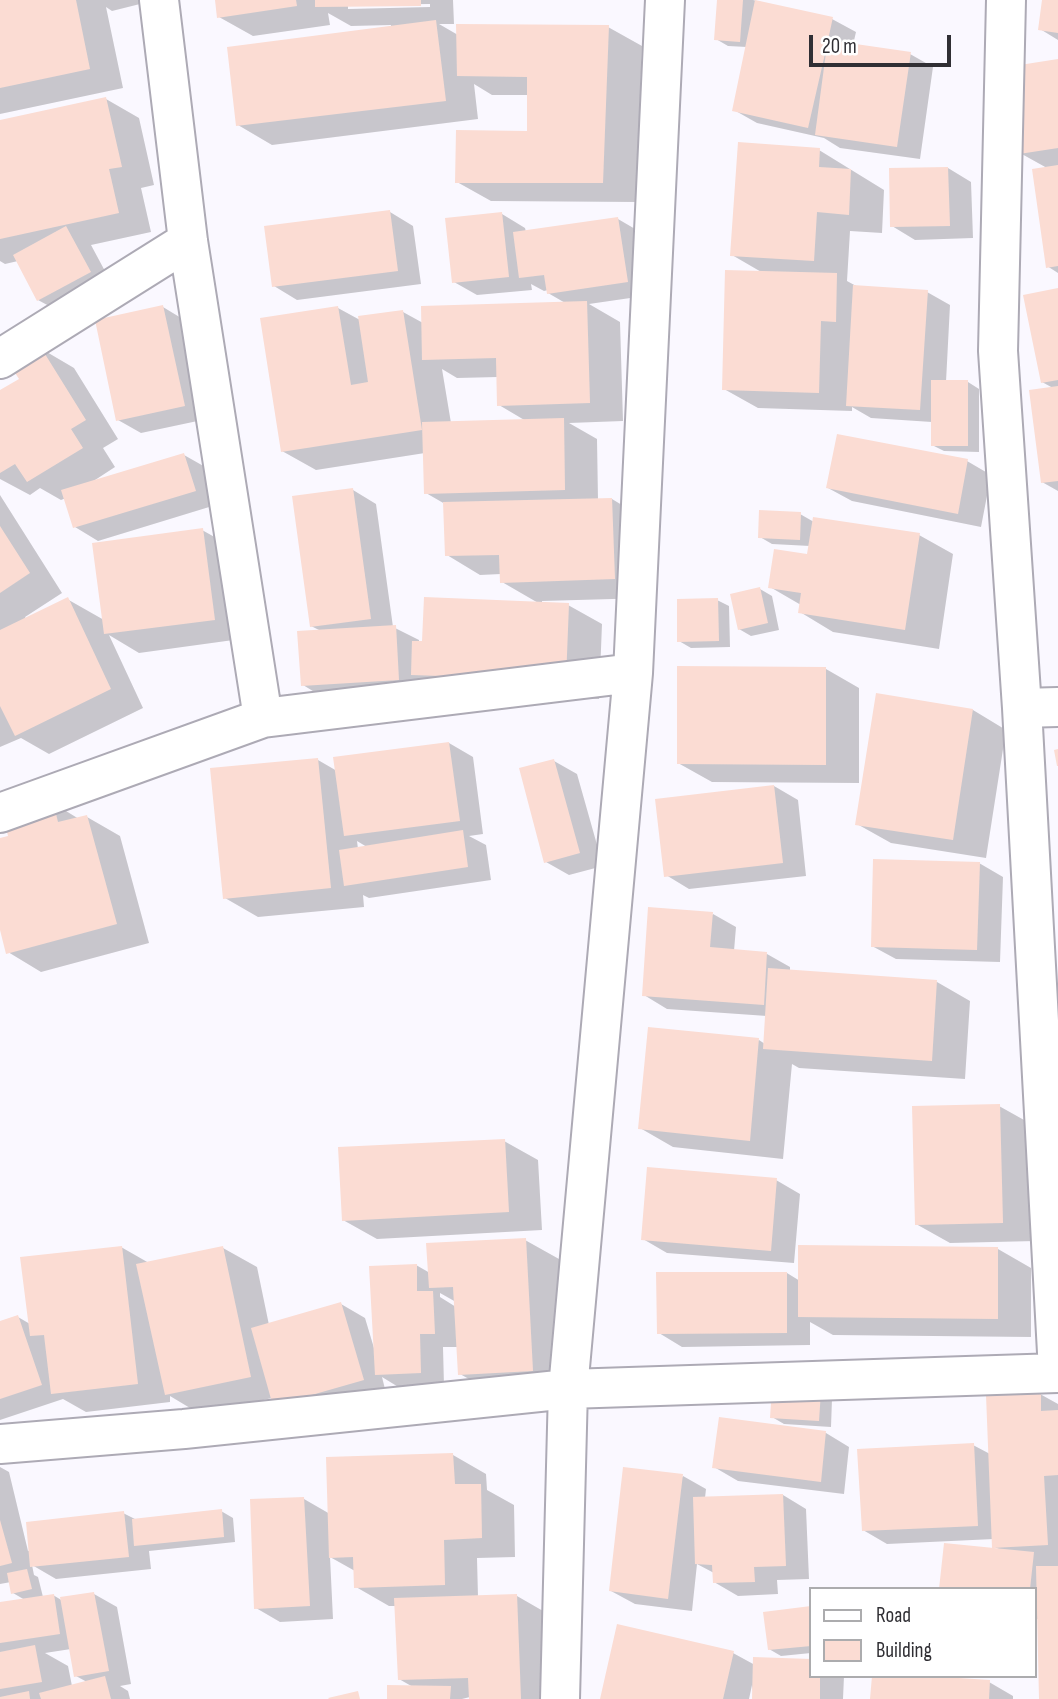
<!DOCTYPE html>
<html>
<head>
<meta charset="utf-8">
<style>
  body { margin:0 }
  #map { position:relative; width:1058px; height:1699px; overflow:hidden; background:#faf8ff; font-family:"Sofia Sans Condensed",sans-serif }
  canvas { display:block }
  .legend { position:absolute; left:809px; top:1587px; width:228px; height:91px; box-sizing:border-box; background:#fff; border:2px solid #acacae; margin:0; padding:9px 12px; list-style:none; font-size:21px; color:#302f34 }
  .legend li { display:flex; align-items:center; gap:14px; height:35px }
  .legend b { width:35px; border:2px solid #acacae }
  .scale { position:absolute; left:809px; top:35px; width:142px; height:32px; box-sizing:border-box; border:4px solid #302f34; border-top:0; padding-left:9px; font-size:21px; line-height:24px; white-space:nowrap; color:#302f34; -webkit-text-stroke:5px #fff; paint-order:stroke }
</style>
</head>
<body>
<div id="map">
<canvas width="1058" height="1699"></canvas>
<ul class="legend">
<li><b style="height:9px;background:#fff"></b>Road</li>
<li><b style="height:19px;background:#fbdcd3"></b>Building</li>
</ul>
<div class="scale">20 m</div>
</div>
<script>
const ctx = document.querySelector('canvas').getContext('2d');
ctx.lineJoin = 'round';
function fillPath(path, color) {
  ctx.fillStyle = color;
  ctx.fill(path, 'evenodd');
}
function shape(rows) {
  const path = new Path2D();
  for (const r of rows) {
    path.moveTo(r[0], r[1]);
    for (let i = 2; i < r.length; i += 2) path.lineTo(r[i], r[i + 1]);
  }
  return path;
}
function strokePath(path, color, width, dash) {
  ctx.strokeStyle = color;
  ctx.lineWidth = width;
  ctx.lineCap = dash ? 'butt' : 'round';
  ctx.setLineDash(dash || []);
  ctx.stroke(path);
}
fillPath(shape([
  [0,0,148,0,148,2,112,11,106,7,123,88,0,114],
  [217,0,453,0,454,24,439,24,458,35,608,27,642,46,636,202,491,201,457,182,529,133,528,95,492,95,474,84,478,119,272,145,238,125,391,28,391,25,351,26,328,13,330,25,253,36,219,17],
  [430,4,430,7,348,9,348,5],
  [719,0,753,0,832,19,856,32,853,45,910,54,933,67,920,159,840,148,824,138,757,123,734,110,747,47,728,46,716,39],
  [1044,0,1058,0,1058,40,1040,29],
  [1058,61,1058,273,1047,266,1047,168,1020,153],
  [106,99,139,118,154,185,141,188,151,232,91,245,113,286,62,313,38,300,18,261,5,264,0,261,0,122],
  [819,150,884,190,882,233,850,231,847,281,858,287,927,292,950,305,946,382,968,382,979,389,979,452,944,451,932,445,932,422,871,418,852,407,852,411,758,408,724,389,763,273,732,255],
  [948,168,971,182,973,238,915,240,892,226],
  [390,212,413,226,421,284,297,300,274,286],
  [502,214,525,228,526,232,618,219,642,233,651,295,589,304,620,322,623,421,569,423,597,439,598,500,612,499,645,519,648,598,542,601,542,604,568,605,602,624,599,699,446,693,421,679,422,693,326,699,303,685,321,631,311,626,353,490,376,504,393,627,419,640,419,643,540,604,502,582,501,574,480,575,447,555,445,504,426,493,425,453,316,470,282,451,338,308,360,320,403,312,423,323,567,304,548,293,548,290,544,291,531,284,532,290,477,295,454,282],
  [442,369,457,378,498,377,499,405,526,421,451,423],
  [1058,290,1058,491,1042,482,1053,388,1042,382],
  [163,307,186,321,207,419,141,433,118,420],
  [40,348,74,368,118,439,103,448,115,467,92,482,184,455,207,468,219,504,98,541,75,527,66,498,61,500,40,488,30,495,0,479,0,392,21,379],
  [967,461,991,475,981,527,852,501,828,488],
  [0,495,62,593,25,617,26,619,67,599,104,620,202,530,236,549,248,638,139,653,109,635,143,708,49,754,21,738,0,747],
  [800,514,814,522,919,535,953,554,939,649,833,632,800,612,801,605,770,587,809,556,810,546,772,544,760,537],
  [760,589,772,596,779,630,751,636,739,629],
  [717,600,729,606,730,647,691,648,679,641],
  [826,669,859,688,859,783,712,782,678,763],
  [878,695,973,710,1006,730,986,858,891,843,857,824],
  [449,743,473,757,483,834,469,836,486,845,491,880,369,898,363,895,364,907,258,917,225,898,318,760,337,771],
  [357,841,367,847,358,849],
  [554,761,577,774,603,866,569,875,546,862],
  [774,786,798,800,806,876,689,889,666,875],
  [53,803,79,819,87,817,120,836,149,943,41,972,8,952,0,924,0,840,10,837],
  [979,863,1003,877,1000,962,896,959,872,946],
  [713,914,736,927,734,951,767,954,790,967,790,971,937,982,970,1001,965,1079,799,1068,792,1064,783,1159,673,1147,640,1128,759,1040,765,1044,767,1016,667,1009,644,995],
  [999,1106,1033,1125,1036,1241,950,1243,916,1224],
  [504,1141,538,1160,542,1230,377,1239,343,1220],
  [776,1180,800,1194,794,1263,667,1253,643,1239],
  [525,1240,559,1259,566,1390,494,1393,460,1374,459,1347,443,1347,444,1386,400,1388,382,1377,386,1393,298,1418,272,1398,200,1414,170,1396,170,1402,86,1412,63,1399,0,1420,0,1323,18,1317,30,1324,121,1247,149,1263,223,1248,257,1267,269,1325,341,1304,365,1318,374,1348,416,1265,430,1273],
  [440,1293,456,1302,456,1307,440,1297],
  [998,1249,1031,1268,1031,1337,833,1335,810,1322,810,1345,682,1347,659,1333,787,1273,800,1281],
  [774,1389,832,1399,831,1427,784,1424,772,1417],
  [1040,1394,1058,1404,1058,1699,1041,1699,1039,1619,1035,1619,1035,1589,941,1589,1001,1550,994,1547,994,1539,887,1544,863,1530,973,1445,990,1454],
  [720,1419,826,1433,849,1447,844,1494,738,1481,714,1467],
  [453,1455,486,1474,487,1490,514,1505,515,1557,477,1558,478,1597,517,1596,550,1615,553,1699,470,1699,470,1697,462,1699,388,1699,413,1687,399,1679,396,1606,389,1606,356,1587,355,1571,330,1557,333,1619,280,1622,256,1608,304,1499,330,1514],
  [0,1467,9,1472,28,1551,123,1513,137,1520,221,1511,233,1518,235,1542,149,1551,151,1569,56,1579,32,1565,34,1575,38,1577,43,1597,53,1595,63,1601,94,1594,117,1607,131,1684,120,1686,128,1691,130,1699,0,1699,0,1604,25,1600,13,1593,11,1582,0,1584],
  [71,1649,76,1676,87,1682,72,1686,68,1666,45,1653],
  [683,1476,706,1489,705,1498,783,1495,806,1509,809,1579,777,1580,778,1594,738,1596,714,1582,714,1573,697,1564,692,1611,635,1604,611,1591],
  [811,1608,811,1653,781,1656,769,1649,765,1613],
  [733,1653,755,1665,755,1659,811,1661,811,1676,844,1676,843,1699,754,1699,752,1685,749,1699,602,1699],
  [989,1682,1013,1696,1013,1699,872,1699]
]), '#0003');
fillPath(shape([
  [0,0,76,0,90,69,0,88],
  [215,0,296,0,297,6,217,18],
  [315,0,421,0,421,6,315,7],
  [717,0,743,0,740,42,714,40],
  [755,0,833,17,828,40,911,52,897,147,815,135,827,45,808,128,732,111],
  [1042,0,1058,0,1058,33,1038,30],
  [436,20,446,101,236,126,227,47],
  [456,24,609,25,603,183,455,183,456,130,527,131,527,77,457,76],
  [1058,59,1058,148,1019,154,1007,67],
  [106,97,122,167,109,169,119,213,0,239,0,120],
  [738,142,820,148,819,167,851,169,849,215,817,212,814,261,730,256],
  [1058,165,1058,266,1046,268,1032,169],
  [948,167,950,226,890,227,889,168],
  [390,210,398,271,272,287,264,226],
  [502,212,509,277,452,283,445,218],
  [618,217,628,282,547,294,544,275,519,278,513,232],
  [66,226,91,272,37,301,13,255],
  [725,270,837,273,836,322,821,321,819,393,722,390],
  [853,285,928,290,920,410,846,406],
  [1058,288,1058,380,1041,383,1023,295],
  [587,301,590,403,497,406,496,358,422,360,421,306],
  [163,305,185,406,116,421,95,320],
  [338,306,351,385,368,382,358,316,403,310,422,430,281,452,260,318],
  [40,346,86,420,71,429,83,448,27,482,15,464,0,473,0,390,19,379,10,365],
  [931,380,968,380,968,446,931,446],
  [1058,386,1058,481,1041,483,1029,390],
  [564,418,565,490,424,494,422,422],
  [837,434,968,459,958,514,826,488],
  [184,453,196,491,73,528,61,490],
  [353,488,371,619,310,627,292,496],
  [612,498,615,579,500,583,499,555,445,556,443,502],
  [759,510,801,512,800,540,758,538],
  [813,517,920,533,905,630,798,613,801,593,768,588,774,549,807,554],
  [0,526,30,573,0,593],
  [203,528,215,620,104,634,92,543],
  [760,587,768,623,738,630,730,594],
  [68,597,111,689,15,736,0,706,0,630],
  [424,597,569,603,566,680,411,675,412,641,422,641],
  [718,598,719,641,677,642,677,599],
  [396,625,399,680,301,686,297,631],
  [677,666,826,667,826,765,677,764],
  [876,693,973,709,953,840,855,825],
  [449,742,460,821,344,836,333,757],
  [1058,749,1058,766,1057,766,1054,750],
  [318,758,331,888,223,899,210,768],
  [554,759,580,853,544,863,519,768],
  [774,785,783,863,664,877,655,799],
  [53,802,58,822,87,815,117,924,6,954,0,930,0,838,8,836,3,815],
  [463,830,468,867,344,886,339,850],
  [873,859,980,862,977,950,871,947],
  [648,907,713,912,710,947,767,952,764,1005,642,996],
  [768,968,937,980,932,1061,763,1049],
  [648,1027,759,1038,750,1141,638,1129],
  [1000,1104,1003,1223,915,1225,912,1106],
  [505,1139,509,1212,342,1221,338,1147],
  [647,1167,777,1178,771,1251,641,1240],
  [526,1238,533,1371,458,1375,453,1287,429,1288,426,1243],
  [798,1245,998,1247,998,1319,798,1317],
  [122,1246,138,1384,51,1394,44,1335,30,1336,20,1257],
  [223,1246,251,1377,165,1395,136,1264],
  [417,1264,417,1291,433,1291,435,1334,420,1334,421,1373,375,1375,369,1266],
  [656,1272,787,1272,787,1333,657,1334],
  [341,1302,364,1380,273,1406,251,1328],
  [18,1315,42,1385,0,1399,0,1321],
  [772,1387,821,1391,819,1421,770,1418],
  [1041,1392,1041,1411,1058,1410,1058,1475,1044,1476,1048,1545,992,1548,986,1395],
  [719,1417,826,1431,821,1482,712,1468],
  [974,1443,978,1526,862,1531,857,1449],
  [453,1453,455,1484,481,1484,482,1538,444,1540,445,1585,354,1588,353,1557,329,1558,326,1457],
  [623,1467,683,1474,668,1599,609,1591],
  [783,1494,786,1566,754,1567,755,1582,713,1583,712,1565,695,1564,693,1497],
  [304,1497,310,1606,254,1609,250,1499],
  [222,1509,224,1537,134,1546,132,1519],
  [124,1511,129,1557,30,1567,26,1522],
  [0,1520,12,1563,0,1566],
  [944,1543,1034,1552,1030,1589,939,1589],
  [1036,1566,1058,1566,1058,1699,1039,1699],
  [27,1569,32,1589,11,1594,7,1573],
  [94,1592,109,1671,74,1677,60,1597],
  [54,1594,60,1634,0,1643,0,1602],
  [517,1594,521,1699,469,1699,468,1678,398,1680,394,1598],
  [811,1606,811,1646,768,1650,763,1612],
  [617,1624,734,1651,723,1699,600,1699],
  [35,1645,42,1682,0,1689,0,1652],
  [753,1657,811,1659,811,1676,820,1676,820,1699,752,1699],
  [105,1676,111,1699,41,1699,39,1693],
  [872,1676,927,1676,990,1680,989,1699,870,1699],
  [387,1685,451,1686,450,1699,387,1699],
  [29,1691,30,1699,0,1699,0,1697],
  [358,1691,360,1699,329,1699,328,1698]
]), '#fbdcd3');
const street = shape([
  [159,0,188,241,263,718,633,673],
  [1006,0,998,351,1022,708],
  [0,359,188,241],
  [1058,707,1022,708,1058,1371],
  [0,813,263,718],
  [0,1444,184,1429,568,1389,1058,1373],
  [560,1699,568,1389,633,673,665,0]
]);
strokePath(street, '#adaab5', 42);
strokePath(street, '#fff', 38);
</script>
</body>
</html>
